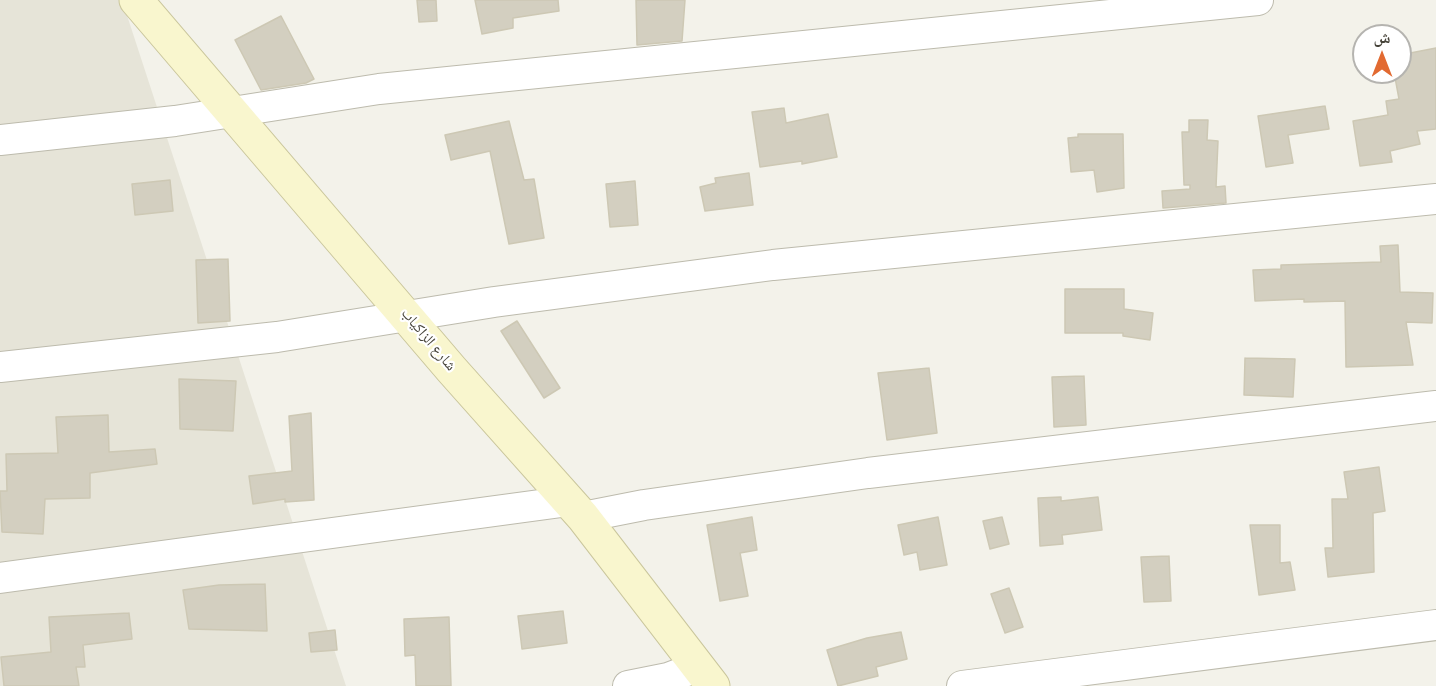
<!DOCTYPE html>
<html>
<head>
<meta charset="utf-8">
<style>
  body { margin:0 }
  #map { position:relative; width:1436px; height:686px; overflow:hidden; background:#f3f2ea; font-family:Poppins,"Noto Naskh Arabic",sans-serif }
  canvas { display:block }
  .north { position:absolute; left:1352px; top:24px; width:60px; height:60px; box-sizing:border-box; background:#fff; border:2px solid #b5b4b0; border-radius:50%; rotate:0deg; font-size:16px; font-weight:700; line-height:24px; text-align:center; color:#464339 }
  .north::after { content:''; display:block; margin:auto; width:21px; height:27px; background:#e26a31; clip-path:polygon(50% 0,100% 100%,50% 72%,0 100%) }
</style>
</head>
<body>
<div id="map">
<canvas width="1436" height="686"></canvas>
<div class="north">ش</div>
</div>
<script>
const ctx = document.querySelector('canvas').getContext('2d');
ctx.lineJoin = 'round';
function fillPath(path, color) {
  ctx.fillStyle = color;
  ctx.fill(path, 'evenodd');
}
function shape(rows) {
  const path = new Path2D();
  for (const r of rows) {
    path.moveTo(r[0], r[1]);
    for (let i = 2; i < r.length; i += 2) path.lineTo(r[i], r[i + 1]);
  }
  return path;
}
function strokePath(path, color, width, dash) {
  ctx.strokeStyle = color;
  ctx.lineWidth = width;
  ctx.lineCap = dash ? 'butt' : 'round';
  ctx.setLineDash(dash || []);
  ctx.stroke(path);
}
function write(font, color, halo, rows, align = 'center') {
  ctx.font = font + ' Poppins,"Noto Naskh Arabic",sans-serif';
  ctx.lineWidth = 4.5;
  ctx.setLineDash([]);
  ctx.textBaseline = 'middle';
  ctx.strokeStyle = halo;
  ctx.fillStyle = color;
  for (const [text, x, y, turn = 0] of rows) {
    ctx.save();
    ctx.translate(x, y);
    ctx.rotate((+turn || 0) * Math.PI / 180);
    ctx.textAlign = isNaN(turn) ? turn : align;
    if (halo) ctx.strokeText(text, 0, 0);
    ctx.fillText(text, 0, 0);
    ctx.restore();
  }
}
fillPath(shape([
  [0,0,122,0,346,686,0,686]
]), '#e6e4d8');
const building = shape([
  [417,0,436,0,437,21,419,22,417,0],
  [475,0,558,0,559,11,513,18,513,28,482,34,475,0],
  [636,0,685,0,682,41,637,45,636,0],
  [281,16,314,79,306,83,261,90,235,40,281,16],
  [1436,48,1436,129,1417,131,1420,144,1390,151,1392,162,1360,166,1353,121,1388,115,1386,101,1399,99,1394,72,1400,72,1400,55,1436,48],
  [1325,106,1329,129,1288,135,1293,163,1266,167,1258,116,1325,106],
  [784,108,786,123,828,114,837,157,802,164,802,161,760,167,752,112,784,108],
  [1189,120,1208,120,1207,140,1218,141,1216,187,1225,186,1226,203,1163,208,1162,191,1190,189,1190,185,1184,185,1182,132,1189,132,1189,120],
  [509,121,524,180,534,179,544,238,509,244,490,151,451,160,445,135,509,121],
  [1078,134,1123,134,1124,188,1097,192,1094,170,1071,172,1068,138,1078,137,1078,134],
  [749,173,753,205,705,211,700,187,716,183,715,178,749,173],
  [170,180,173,211,135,215,132,184,170,180],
  [635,181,638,225,610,227,606,184,635,181],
  [1398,245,1400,292,1433,293,1432,323,1406,322,1413,365,1346,367,1345,301,1304,302,1304,299,1255,301,1253,270,1281,269,1281,265,1381,262,1380,246,1398,245],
  [228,259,230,321,198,323,196,260,228,259],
  [1065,289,1124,289,1124,309,1153,313,1150,340,1123,336,1123,333,1065,333,1065,289],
  [517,321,560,388,544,398,501,331,517,321],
  [1245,358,1295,359,1293,397,1244,395,1245,358],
  [929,368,937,433,887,440,878,373,929,368],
  [1084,376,1086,425,1054,427,1052,377,1084,376],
  [179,379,236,381,233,431,180,429,179,379],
  [311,413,314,500,285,502,285,499,253,504,249,476,292,471,289,416,311,413],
  [108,415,109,452,155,449,157,464,90,473,90,498,45,499,43,534,2,532,0,491,7,491,6,454,58,453,56,417,108,415],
  [1379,467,1385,511,1373,513,1374,572,1328,577,1325,548,1333,548,1332,499,1348,499,1344,472,1379,467],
  [1061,497,1061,501,1098,497,1102,530,1062,535,1063,544,1040,546,1038,498,1061,497],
  [752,517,757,550,740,553,748,596,720,601,707,525,752,517],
  [938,517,947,565,920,570,917,552,904,555,898,525,938,517],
  [1002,517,1009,544,990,549,983,521,1002,517],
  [1250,525,1280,525,1280,563,1290,562,1295,590,1259,595,1250,525],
  [1169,556,1171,601,1144,602,1141,557,1169,556],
  [265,584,267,631,189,629,183,590,219,585,265,584],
  [1009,588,1023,627,1005,633,991,594,1009,588],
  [563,611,567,643,522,649,518,616,563,611],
  [129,613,132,639,83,645,85,667,76,667,79,686,4,686,1,657,51,652,49,617,129,613],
  [449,617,451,686,416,686,415,655,405,656,404,619,449,617],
  [335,630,337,650,311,652,309,633,335,630],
  [901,632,907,659,876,667,878,676,838,686,827,650,867,638,901,632]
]);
fillPath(building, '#d3cfc0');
strokePath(building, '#cdc8b4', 1.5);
const street = shape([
  [0,140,175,121,379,89,1258,0],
  [0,367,277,337,494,302,773,265,1436,199],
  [583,517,644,505,868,473,1436,406],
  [0,578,569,501],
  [628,686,668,678,697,667],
  [962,686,1436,625]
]);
const secondary = shape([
  [136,0,452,370,583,517,713,686]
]);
strokePath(street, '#bdbbad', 32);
strokePath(secondary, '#cac69c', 35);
strokePath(street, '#fff', 30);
strokePath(secondary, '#f9f6ce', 33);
write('15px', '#464339', '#fff', [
  ["شارع الزاكياب",428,340,50]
]);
</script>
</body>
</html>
